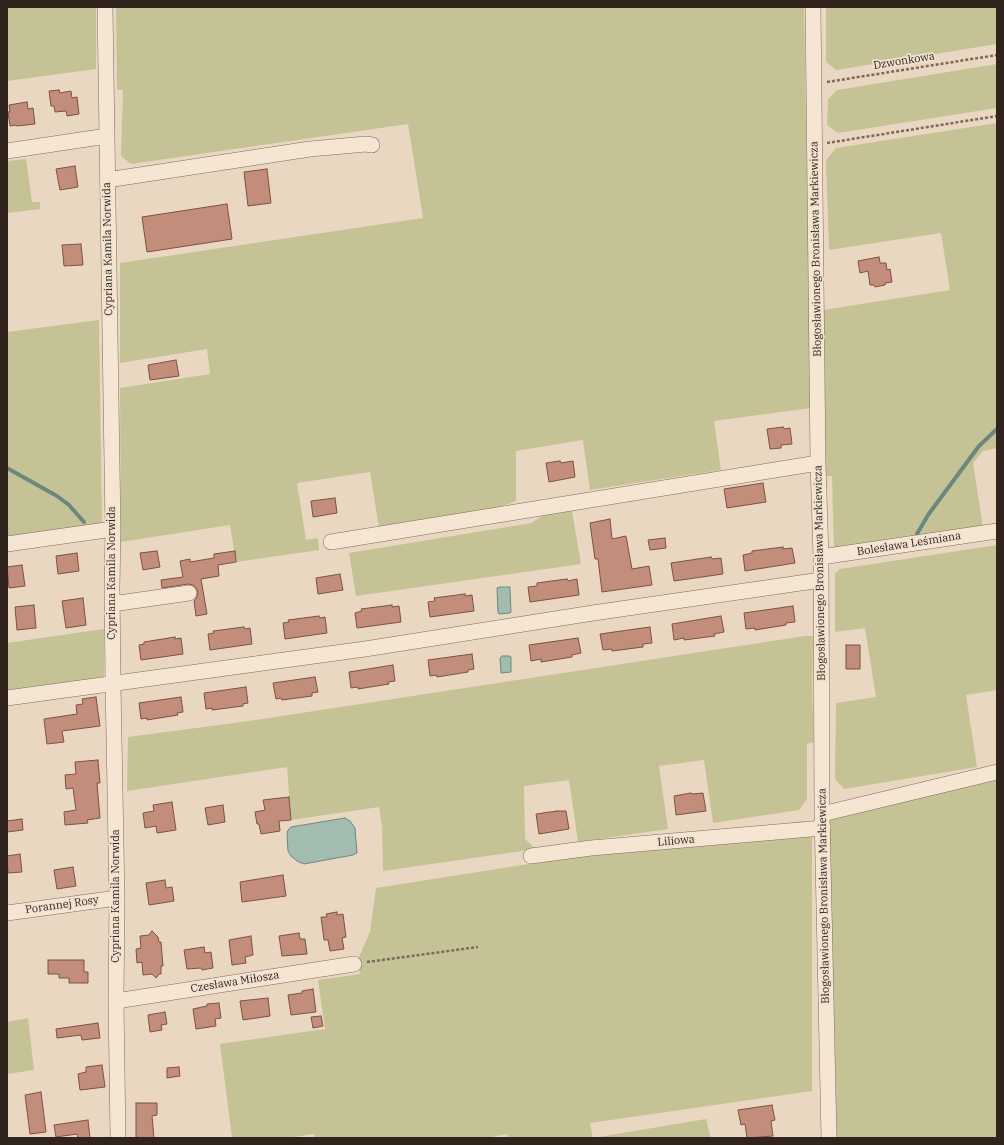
<!DOCTYPE html>
<html>
<head>
<meta charset="utf-8">
<style>
  body { margin:0 }
  #map { position:relative; width:1004px; height:1145px; overflow:hidden; background:#e9d7c1; font-family:"IBM Plex Serif",serif }
  canvas { display:block }
  .frame { position:absolute; inset:0; border:8px solid #31241d; pointer-events:none }
</style>
</head>
<body>
<div id="map">
<canvas width="1004" height="1145"></canvas>
<div class="frame"></div>
</div>
<script>
const ctx = document.querySelector('canvas').getContext('2d');
ctx.lineJoin = 'round';
function fillPath(path, color) {
  ctx.fillStyle = color;
  ctx.fill(path, 'evenodd');
}
function shape(rows) {
  const path = new Path2D();
  for (const r of rows) {
    path.moveTo(r[0], r[1]);
    for (let i = 2; i < r.length; i += 2) path.lineTo(r[i], r[i + 1]);
  }
  return path;
}
function strokePath(path, color, width, dash) {
  ctx.strokeStyle = color;
  ctx.lineWidth = width;
  ctx.lineCap = dash ? 'butt' : 'round';
  ctx.setLineDash(dash || []);
  ctx.stroke(path);
}
function write(font, color, halo, rows, align = 'center') {
  ctx.font = font + ' "IBM Plex Serif",serif';
  ctx.lineWidth = 3.5;
  ctx.setLineDash([]);
  ctx.textBaseline = 'middle';
  ctx.strokeStyle = halo;
  ctx.fillStyle = color;
  for (const [text, x, y, turn = 0] of rows) {
    ctx.save();
    ctx.translate(x, y);
    ctx.rotate((+turn || 0) * Math.PI / 180);
    ctx.textAlign = isNaN(turn) ? turn : align;
    if (halo) ctx.strokeText(text, 0, 0);
    ctx.fillText(text, 0, 0);
    ctx.restore();
  }
}
fillPath(shape([
  [7,7,96,7,96,69,7,81],
  [116,7,804,7,811,408,714,421,721,470,590,490,583,440,516,451,516,501,488,511,379,528,370,472,297,483,306,540,318,538,319,550,236,562,230,525,121,542,120,388,210,374,207,349,120,363,120,263,423,218,408,124,131,164,121,156,123,90,117,90],
  [826,7,997,7,997,44,836,70,826,62],
  [997,64,997,108,838,133,827,125,828,99,837,90],
  [997,123,997,448,983,451,973,463,983,527,834,550,832,476,825,476,823,310,950,290,941,233,829,250,826,160,836,148],
  [26,159,32,202,40,202,40,209,7,213,7,161],
  [99,320,102,525,7,539,7,332],
  [572,511,581,564,356,596,349,553,532,523,543,515],
  [997,545,997,690,966,695,977,767,844,789,835,779,836,703,876,697,865,628,835,632,835,573,840,569],
  [104,629,104,678,7,692,7,643],
  [805,636,813,636,812,690,814,742,807,744,807,799,799,810,713,823,704,760,659,766,668,829,578,842,569,780,524,786,525,839,536,849,383,871,382,826,379,807,291,820,287,767,127,791,128,737,249,721],
  [997,778,997,1138,837,1138,831,889,827,806],
  [802,821,812,827,812,1091,590,1123,593,1138,706,1119,711,1138,508,1138,507,1134,487,1138,315,1138,314,1134,287,1138,232,1138,220,1044,325,1029,318,980,360,974,359,957,370,932,376,888],
  [28,1018,34,1070,7,1074,7,1022]
]), '#c5c396');
const water = shape([
  [500,587,510,587,510,589,511,612,510,613,499,614,498,612,497,588,500,587],
  [502,656,509,656,511,657,511,672,501,673,500,658,502,656],
  [345,818,350,821,355,828,357,853,353,855,304,864,297,861,291,856,288,851,287,835,288,830,291,827,345,818]
]);
fillPath(water, '#a3bcb0');
strokePath(water, '#6c887d', 1);
strokePath(shape([
  [7,468,57,496,69,505,84,522],
  [917,534,928,515,979,446,997,429]
]), '#6c887d', 4);
const building = shape([
  [59,90,60,93,71,91,72,98,77,97,79,114,67,116,66,111,55,112,54,106,51,106,49,91,59,90],
  [27,102,28,109,33,108,35,124,17,126,16,125,10,126,8,112,10,112,9,105,27,102],
  [75,166,78,187,60,190,56,169,75,166],
  [267,169,271,203,248,206,244,172,267,169],
  [227,204,232,239,147,252,142,217,227,204],
  [81,244,83,265,64,266,62,245,81,244],
  [879,257,880,263,886,263,887,270,890,269,892,282,885,283,885,285,875,287,874,285,870,285,868,271,860,273,858,261,879,257],
  [176,360,179,376,150,380,148,365,176,360],
  [783,427,784,429,790,428,792,444,781,445,781,448,770,449,767,429,783,427],
  [560,461,561,463,573,461,575,477,549,482,546,463,560,461],
  [763,483,766,502,727,508,724,489,763,483],
  [335,498,337,513,313,517,311,501,335,498],
  [610,519,612,539,626,536,632,569,649,566,652,585,602,592,598,559,595,559,590,523,610,519],
  [665,538,666,548,650,550,648,540,665,538],
  [783,547,783,549,792,548,795,563,745,571,743,555,752,553,752,551,783,547],
  [157,551,160,567,143,570,140,553,157,551],
  [235,551,236,562,218,565,219,576,201,579,207,614,196,616,194,601,197,597,198,592,196,588,193,585,188,584,162,588,161,580,183,577,180,561,190,559,190,562,214,558,214,554,235,551],
  [77,553,79,571,58,574,56,556,77,553],
  [711,557,712,559,721,558,723,574,674,581,671,563,711,557],
  [22,565,25,586,9,588,7,567,22,565],
  [340,574,343,590,318,594,316,578,340,574],
  [567,579,568,581,577,579,579,595,530,602,528,587,537,586,537,583,567,579],
  [465,594,465,596,472,595,474,611,430,617,428,602,435,601,434,598,465,594],
  [83,598,86,625,66,628,62,601,83,598],
  [34,605,36,628,17,630,15,607,34,605],
  [392,605,392,607,399,606,401,622,357,628,355,613,362,611,361,609,392,605],
  [793,606,795,622,786,623,786,625,755,630,755,628,746,629,744,613,793,606],
  [319,616,320,618,325,617,327,633,285,639,283,623,289,622,288,620,319,616],
  [721,616,724,632,714,634,715,636,684,640,684,638,674,640,672,624,721,616],
  [244,627,245,629,250,628,252,644,210,650,208,634,214,633,213,631,244,627],
  [650,627,652,643,643,644,643,647,612,651,612,649,603,650,600,634,650,627],
  [175,637,175,639,181,638,183,654,141,660,139,645,144,644,144,642,175,637],
  [578,638,581,653,572,655,572,657,541,662,541,659,531,661,529,645,578,638],
  [846,645,860,645,860,669,846,669,846,645],
  [472,654,474,669,468,670,468,672,437,677,437,675,430,676,428,660,472,654],
  [393,665,395,681,388,682,389,684,358,689,358,687,351,688,349,672,393,665],
  [315,677,318,692,312,693,312,696,282,700,281,698,276,699,273,683,315,677],
  [246,687,248,703,243,704,243,706,212,710,212,708,206,709,204,693,246,687],
  [96,697,100,726,62,731,64,742,47,744,44,719,77,714,76,705,83,704,82,699,96,697],
  [181,697,183,712,177,713,178,715,147,720,147,718,141,719,139,703,181,697],
  [98,760,100,783,97,783,100,818,87,820,88,823,65,825,64,812,76,810,73,788,66,789,65,775,76,774,75,762,98,760],
  [691,793,692,794,703,793,706,811,676,815,674,796,691,793],
  [289,797,291,820,279,821,280,831,261,834,259,824,257,824,255,812,265,810,263,800,289,797],
  [172,802,176,830,157,833,156,826,145,828,143,813,154,811,153,805,172,802],
  [223,805,225,822,208,825,205,808,223,805],
  [557,811,566,811,569,829,539,834,536,814,557,811],
  [22,819,23,830,7,832,7,821,22,819],
  [20,854,22,872,8,873,7,856,20,854],
  [73,867,76,886,57,889,54,870,73,867],
  [283,875,286,896,242,902,240,882,283,875],
  [165,880,166,888,172,887,174,901,149,905,146,883,165,880],
  [337,912,337,915,343,914,346,937,342,938,344,949,330,951,328,940,324,940,321,917,327,917,326,914,337,912],
  [152,931,158,937,159,942,161,942,163,966,161,966,161,974,159,974,156,978,152,974,143,975,142,962,137,963,136,949,141,948,140,936,149,935,152,931],
  [299,933,300,939,305,939,307,954,282,956,279,936,299,933],
  [251,936,253,955,245,957,246,963,232,965,229,940,251,936],
  [204,947,205,953,211,952,213,968,202,970,201,968,187,969,184,950,204,947],
  [48,960,84,960,84,972,88,972,88,983,69,983,69,978,59,978,59,974,48,974,48,960],
  [313,989,316,1012,291,1015,288,995,302,993,302,991,313,989],
  [268,998,270,1016,243,1020,240,1001,268,998],
  [219,1003,221,1018,215,1019,216,1026,196,1029,193,1009,207,1006,207,1004,219,1003],
  [165,1012,167,1024,161,1025,162,1030,150,1032,148,1015,165,1012],
  [321,1016,323,1026,313,1028,311,1017,321,1016],
  [98,1023,100,1038,82,1040,81,1035,57,1038,56,1029,98,1023],
  [102,1065,105,1087,80,1090,78,1074,86,1072,86,1067,102,1065],
  [179,1067,180,1076,167,1078,167,1068,179,1067],
  [41,1092,46,1132,30,1134,25,1095,41,1092],
  [136,1103,157,1103,157,1115,152,1116,154,1138,136,1138,136,1103],
  [772,1105,775,1120,771,1121,773,1136,747,1138,745,1124,741,1125,738,1110,772,1105],
  [88,1120,90,1138,78,1138,77,1134,56,1137,54,1125,88,1120]
]);
fillPath(building, '#c38d7b');
strokePath(building, '#7d5143', 1);
const minor = shape([
  [105,7,113,529,112,587,113,684,117,898,116,1001,118,1138],
  [813,7,818,463,821,557,822,814,829,1138],
  [7,151,107,136],
  [107,180,310,149,366,144,372,145],
  [331,542,818,463],
  [7,544,113,529],
  [821,557,997,531],
  [112,604,189,593],
  [7,698,365,649,593,613,821,580],
  [822,814,997,772],
  [531,856,591,848,823,828],
  [7,913,117,898],
  [116,1001,354,964]
]);
strokePath(minor, '#80695a', 16);
strokePath(shape([
  [827,82,997,55],
  [827,143,997,116],
  [367,962,478,947]
]), '#80695a', 2.5, [3, 2]);
strokePath(minor, '#f5e5d3', 15);
write('11px', '#31241d', '#f1e2d0', [
  ["Dzwonkowa",904,61,-9],
  ["Cypriana Kamila Norwida",108,249,-91],
  ["Błogosławionego Bronisława Markiewicza",816,249,-91],
  ["Bolesława Leśmiana",909,544,-9],
  ["Cypriana Kamila Norwida",112,573,-90],
  ["Błogosławionego Bronisława Markiewicza",820,573,-91],
  ["Liliowa",676,841,-5],
  ["Cypriana Kamila Norwida",116,896,-90],
  ["Błogosławionego Bronisława Markiewicza",824,896,-91],
  ["Porannej Rosy",62,905,-8],
  ["Czesława Miłosza",235,982,-9]
]);
</script>
</body>
</html>
